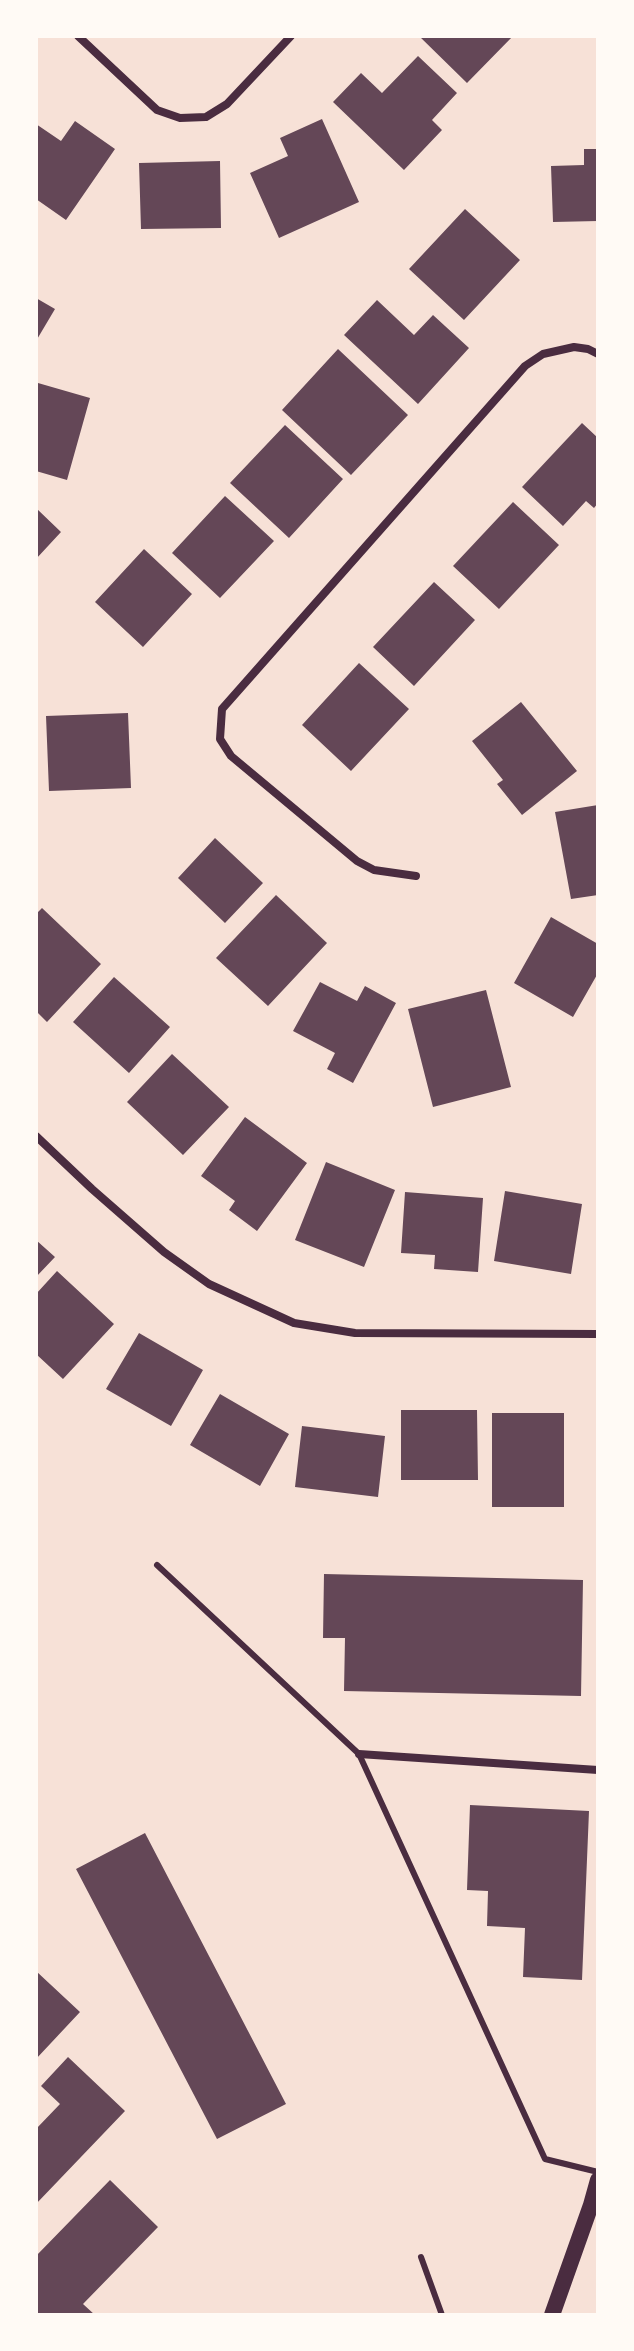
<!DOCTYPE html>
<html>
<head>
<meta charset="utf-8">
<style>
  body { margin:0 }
  #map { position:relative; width:634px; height:2351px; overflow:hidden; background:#f7e1d7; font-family:"Fira Sans",sans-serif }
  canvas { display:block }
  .frame { position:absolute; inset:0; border:38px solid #fffaf5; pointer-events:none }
</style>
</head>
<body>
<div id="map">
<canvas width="634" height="2351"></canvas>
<div class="frame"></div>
</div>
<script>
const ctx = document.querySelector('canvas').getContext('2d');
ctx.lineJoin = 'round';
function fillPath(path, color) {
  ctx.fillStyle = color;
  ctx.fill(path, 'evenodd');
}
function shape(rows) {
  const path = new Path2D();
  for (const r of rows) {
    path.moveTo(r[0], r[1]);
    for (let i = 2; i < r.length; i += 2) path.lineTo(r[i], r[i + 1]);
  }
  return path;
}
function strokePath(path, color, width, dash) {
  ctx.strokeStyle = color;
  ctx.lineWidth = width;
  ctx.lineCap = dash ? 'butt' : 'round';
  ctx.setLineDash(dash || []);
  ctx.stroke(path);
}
fillPath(shape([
  [419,36,513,36,467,83],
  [418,56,457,93,432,120,442,130,404,170,333,102,361,73,382,93],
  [322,119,359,202,279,238,250,173,288,156,280,138],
  [75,121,115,149,66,220,36,199,36,124,61,141],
  [584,149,598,149,598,221,553,222,551,166,584,165],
  [220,161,221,228,141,229,139,163],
  [465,209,520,260,464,320,409,269],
  [36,298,55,309,36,341],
  [377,300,414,335,433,315,469,348,418,404,344,335],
  [338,349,408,415,351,475,282,410],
  [38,383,90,398,67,480,36,471],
  [582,423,598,438,598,503,594,508,586,501,563,526,522,487],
  [285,425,343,479,289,538,230,483],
  [225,496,274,541,220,598,172,553],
  [513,502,559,545,499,609,453,566],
  [36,508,61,532,36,559],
  [144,549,192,594,143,647,95,602],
  [434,582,475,620,414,686,373,647],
  [359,663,409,709,351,771,302,725],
  [521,702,577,771,522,815,497,784,503,780,472,741],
  [128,713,131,788,49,791,46,716],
  [598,805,598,895,571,899,555,812],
  [215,838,263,883,225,923,178,878],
  [276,895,327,943,268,1006,216,958],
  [42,908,101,964,47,1022,36,1011,36,914],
  [551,917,598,944,598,973,573,1017,514,983],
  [114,977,170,1027,129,1073,73,1022],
  [320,982,357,1001,365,986,396,1003,353,1083,327,1069,335,1053,293,1031],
  [486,990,511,1087,433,1107,408,1009],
  [172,1054,229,1107,183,1155,127,1102],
  [245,1117,307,1163,257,1231,229,1210,235,1201,201,1176],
  [326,1162,395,1190,364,1267,295,1240],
  [505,1191,582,1204,571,1274,494,1261],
  [405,1192,483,1198,478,1272,434,1269,435,1255,401,1253],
  [36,1240,55,1257,36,1277],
  [57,1271,114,1324,63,1379,36,1354,36,1294],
  [139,1333,203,1370,171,1426,106,1389],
  [220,1394,289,1434,260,1486,190,1445],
  [401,1410,477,1410,478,1480,401,1480],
  [492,1413,564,1413,564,1507,492,1507],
  [302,1426,385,1436,378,1497,295,1487],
  [324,1574,583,1580,581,1696,344,1691,345,1638,323,1638],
  [470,1805,589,1811,582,1980,523,1977,525,1928,487,1926,488,1891,467,1890],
  [145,1833,286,2104,217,2139,76,1869],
  [36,1971,80,2012,36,2059],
  [68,2057,125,2111,36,2204,36,2129,60,2104,41,2086],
  [110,2180,158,2227,83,2304,95,2315,36,2315,36,2256]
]), '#644757');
strokePath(shape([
  [157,1565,359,1754,545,2159,598,2172],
  [421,2257,442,2315]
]), '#4a2c40', 6);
strokePath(shape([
  [78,36,157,110,180,118,206,117,227,104,291,36],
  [416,876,374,870,357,861,231,756,220,739,222,709,525,366,543,354,574,347,588,349,598,354],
  [36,1136,92,1189,164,1252,209,1284,294,1323,355,1333,598,1334],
  [359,1754,598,1770]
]), '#4a2c40', 8);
strokePath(shape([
  [552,2315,591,2205,598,2180]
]), '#4a2c40', 16);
</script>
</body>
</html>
